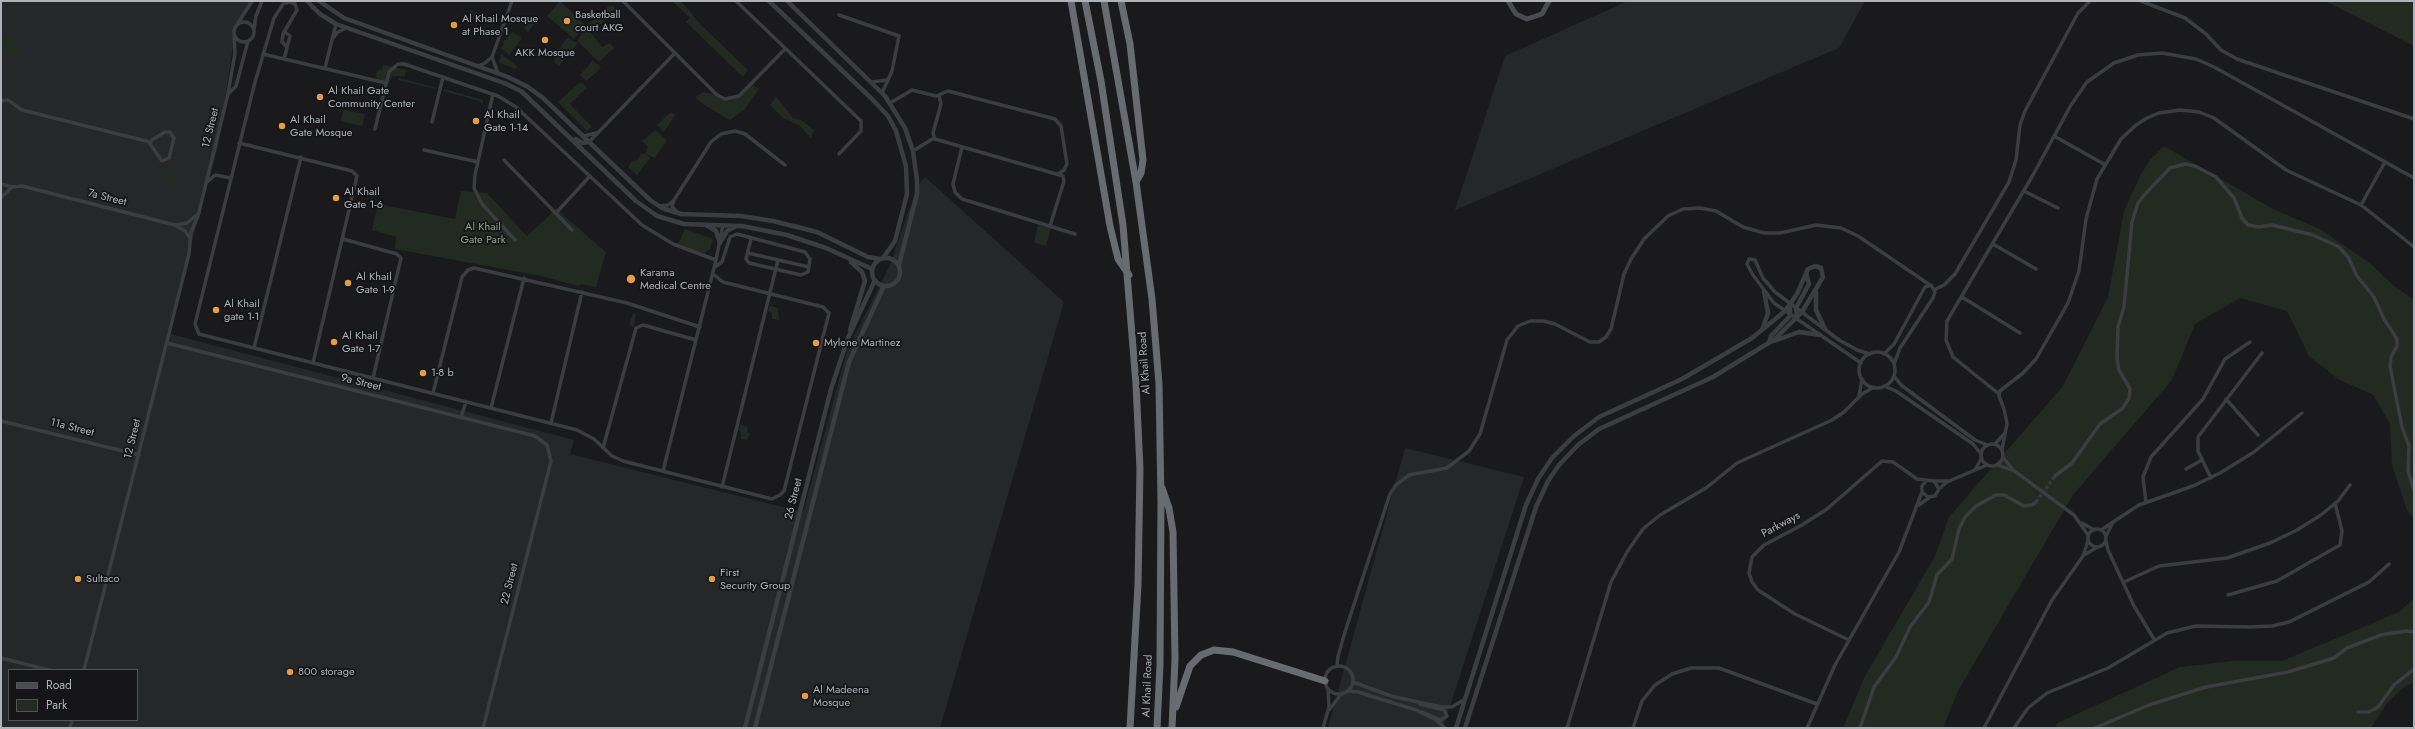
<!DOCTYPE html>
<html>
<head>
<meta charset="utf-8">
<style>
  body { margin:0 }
  #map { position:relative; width:2415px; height:729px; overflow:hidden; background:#1a1a1c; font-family:Jost,sans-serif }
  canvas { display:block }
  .frame { position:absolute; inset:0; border:2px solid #aeb3ba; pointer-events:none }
  .legend { position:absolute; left:8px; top:669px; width:130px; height:52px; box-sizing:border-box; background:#151517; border:1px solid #525458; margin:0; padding:5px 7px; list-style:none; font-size:12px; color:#aeb3ba }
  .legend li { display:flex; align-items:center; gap:8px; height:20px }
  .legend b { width:20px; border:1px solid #525458 }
</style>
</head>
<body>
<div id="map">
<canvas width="2415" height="729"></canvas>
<div class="frame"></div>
<ul class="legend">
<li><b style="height:5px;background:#4a4c51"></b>Road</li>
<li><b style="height:11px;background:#222a22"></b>Park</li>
</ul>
</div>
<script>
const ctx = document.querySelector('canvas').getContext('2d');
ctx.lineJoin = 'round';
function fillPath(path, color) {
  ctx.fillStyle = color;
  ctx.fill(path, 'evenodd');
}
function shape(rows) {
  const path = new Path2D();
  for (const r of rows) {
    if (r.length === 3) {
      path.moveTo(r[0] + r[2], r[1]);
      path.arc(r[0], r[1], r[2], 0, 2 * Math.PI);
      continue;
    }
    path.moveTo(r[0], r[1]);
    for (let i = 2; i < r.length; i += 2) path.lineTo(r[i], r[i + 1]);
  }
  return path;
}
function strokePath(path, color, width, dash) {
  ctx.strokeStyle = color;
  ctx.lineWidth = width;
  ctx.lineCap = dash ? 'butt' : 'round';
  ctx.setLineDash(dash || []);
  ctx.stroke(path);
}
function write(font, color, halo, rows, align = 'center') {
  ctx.font = font + ' Jost,sans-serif';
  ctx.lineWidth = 3.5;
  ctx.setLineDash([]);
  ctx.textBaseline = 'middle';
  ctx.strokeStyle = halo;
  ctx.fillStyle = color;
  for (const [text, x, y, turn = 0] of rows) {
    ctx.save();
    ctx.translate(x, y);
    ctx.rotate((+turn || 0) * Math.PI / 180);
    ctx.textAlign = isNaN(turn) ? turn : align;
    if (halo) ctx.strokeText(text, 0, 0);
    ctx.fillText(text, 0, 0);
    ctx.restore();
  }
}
fillPath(shape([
  [1,1,255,1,235,32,218,147,167,333,574,440,570,454,803,512,847,351,889,267,917,187,925,177,1064,302,940,728,1,728],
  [9,670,137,670,137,720,9,720],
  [1628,1,1865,1,1839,48,1455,210,1505,56],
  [1405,448,1524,477,1443,728,1328,728]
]), '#262729');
fillPath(shape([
  [560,1,585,25,574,39,547,16],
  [672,1,681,1,701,25,748,70,743,77,686,22,690,18],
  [2325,1,2414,1,2414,46],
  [609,6,614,6,619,12,592,30,587,25,603,11,603,9],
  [470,10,490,17,492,15,494,18,494,24,471,18,469,15],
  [533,17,537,20,536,22,528,32,524,28],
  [587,28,602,47,610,43,614,48,599,62,577,41],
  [512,32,522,38,509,55,501,48,504,44,503,41,508,39,506,38],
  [11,33,23,52,11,59,1,39],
  [567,38,578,43,559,66,555,63,554,56],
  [501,54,517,66,516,69,499,63],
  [593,60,601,68,586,81,580,75],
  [383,65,406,70,405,76,392,76,389,83,377,80,376,74,379,69,382,70],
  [399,78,437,88,437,89,398,80],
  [580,82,587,87,570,104,592,127,587,131,558,102],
  [753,85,759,89,744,110,730,120,704,105,695,97,703,92,732,99,739,97],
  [444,89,483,100,482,106,480,101,443,91],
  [776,97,793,118,801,120,814,130,811,138,800,126,783,118,770,105],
  [344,110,365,114,362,126,340,121],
  [671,112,675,115,664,132,657,125],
  [655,130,667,140,655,158,645,154,650,158,637,175,628,167,631,162,637,160,641,154,645,154,648,147,642,141],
  [2164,146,2273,209,2320,229,2371,264,2393,285,2414,300,2414,519,2407,510,2392,465,2390,424,2373,395,2338,379,2309,356,2287,311,2240,298,2195,324,2172,380,2073,495,1958,691,1943,728,1843,728,1865,676,1935,556,1949,517,2063,386,2108,297,2124,211,2141,174,2150,160],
  [167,165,177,181,168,186,158,170],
  [461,191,487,193,527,236,556,209,606,252,596,287,581,284,579,286,541,276,395,249,396,237,372,230,378,204,455,219],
  [1038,225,1051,228,1046,246,1034,243],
  [685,229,713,239,710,249,704,254,678,244],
  [770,306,778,308,779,320,772,319,772,313,768,311],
  [633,313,636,315,634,327,629,325],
  [741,425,748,427,747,432,750,434,747,440,741,439,741,432,738,430],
  [2414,599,2414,682,2403,688,2387,703,2371,728,2055,728,2057,723,2180,667,2234,661,2282,661,2399,612]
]), '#222a22');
strokePath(shape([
  [2036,502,2055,476]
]), '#38393c', 3.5, [3.5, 2]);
strokePath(shape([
  [623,1,717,95,725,99,739,96,785,49],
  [736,1,861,121,861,131,839,154],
  [2141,1,2185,18,2206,34,2221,50,2237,59,2414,119],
  [839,15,899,36,892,71,882,93],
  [244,32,10],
  [238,23,252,1],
  [254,29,256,16,262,1],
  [284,31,290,36,284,59],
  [333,38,338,32,346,28],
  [287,47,282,42,283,34,297,10,295,4,289,2,283,4,274,18,255,82,195,324,199,334,577,430,594,439,612,456,623,461,772,499,780,495,784,491,829,313,823,307,723,282,713,274],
  [263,54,386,83],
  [492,57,498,73],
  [478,66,485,63,492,57,512,1],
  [325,68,336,24],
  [872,82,887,80],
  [228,94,236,86,248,41],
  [493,94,475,175,474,188,482,204,515,240],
  [939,95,941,104,933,133,935,139,1063,176,1064,181,1050,226],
  [1,101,8,100,22,110,150,142],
  [890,103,912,90,936,96,948,91,1055,119,1061,126,1067,164,1064,170,1058,174],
  [432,122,443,77],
  [375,129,389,72,398,64,404,64,498,96,516,107,642,225,673,244,716,260],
  [165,132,170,132,174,138,169,158,162,161,150,144,152,140,165,132],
  [584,136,596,133],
  [2054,136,2104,164],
  [589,142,675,53],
  [239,143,352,171,357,176,313,363],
  [962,147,953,184,955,192,962,199,1075,234],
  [424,150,478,162],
  [913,151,934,138],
  [504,160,572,230],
  [207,182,215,175,231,178],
  [1,184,12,187],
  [2024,191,2058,208],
  [1,198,12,187,22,186,175,225,185,231,190,238],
  [2361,205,2385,162],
  [659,206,668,205,673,201],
  [676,211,672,207,674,200,711,142,721,134,735,131,745,134,785,165],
  [556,213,590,176],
  [176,225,187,223,199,213],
  [343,239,397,254,401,258,373,378],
  [1993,244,2036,269],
  [748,253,809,267],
  [715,267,722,262,730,237,737,234,805,252,810,259,808,272,801,275,749,263,746,259,751,239],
  [1934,290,1944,285,1955,274,2009,182,2016,160,2020,125,2025,111,2078,13,2090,1],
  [1962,297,2020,333],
  [167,343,535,436,547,445,551,461,483,728],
  [254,348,301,157],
  [1877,370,18],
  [1884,354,1894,344,1925,287,1931,285,1935,292,1933,298,1900,348,1894,364],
  [1861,363,1774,303,1753,275,1747,264,1749,259,1755,260,1763,278,1775,292,1839,340,1857,350,1870,354],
  [1894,376,1901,385,1975,440,1987,445],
  [1884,386,1896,391,1973,444,1981,454],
  [433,393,462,277,468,270,474,268,627,303,700,327],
  [1999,394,1953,357,1946,340,1947,321,2033,175,2071,105,2087,82,2114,63,2138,55,2162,53,2196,59,2214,67,2414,178],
  [1859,396,1862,379],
  [2226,399,2258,435],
  [491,408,524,278],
  [461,417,466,402],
  [1,421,139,455],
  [551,423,582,292],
  [1992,455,11],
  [1995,444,2005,433],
  [603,448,636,328,643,325,696,340],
  [2002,450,2007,423,2004,409,1999,396,2000,391,2023,373,2036,359,2068,303,2079,271,2086,219,2097,179,2121,139,2136,125,2147,118,2159,113,2180,110,2199,112,2214,118,2286,170,2361,205,2414,247],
  [2003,457,2013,470,2074,515,2088,535],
  [1997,465,2012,470],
  [2186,469,2202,460],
  [1975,470,1981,459],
  [663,471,716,260,723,225],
  [2055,476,2072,463,2100,424,2123,408,2129,398,2130,389,2119,370,2117,359,2118,327,2124,307,2132,222,2138,203,2146,193,2170,168,2185,164,2195,166,2216,177,2234,198,2242,218,2248,225,2258,227,2272,225,2313,235,2339,247,2348,257,2357,276,2374,297,2384,319,2397,339,2397,346,2391,357,2390,366,2402,427,2409,446,2408,471,2414,490],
  [2211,478,2198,451,2198,437,2262,353],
  [1934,481,1948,481],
  [722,487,778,260],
  [1939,489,1947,482,1987,465],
  [2146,502,2143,477,2151,457,2203,399,2225,359,2250,342],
  [1919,505,1930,497],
  [2082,523,2094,530],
  [2097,538,9],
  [2101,530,2139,505,2193,486,2220,473,2254,452,2302,413],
  [2106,536,2113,522],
  [2106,541,2108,550,2134,606,2154,639],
  [2084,555,2096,548],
  [2124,582,2159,566,2227,558,2270,543,2297,530,2321,515,2338,501,2350,485],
  [2228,595,2277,581,2340,545,2342,531,2335,503],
  [1849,640,1795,614,1758,590,1752,582,1749,573,1752,557,1764,545,1802,525,1827,509,1882,461,1893,462,1917,479,1934,481,1939,489,1935,496,1928,497,1922,492,1922,486,1926,481],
  [1,658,49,670],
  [1337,666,1338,656,1345,632,1390,494,1396,485,1409,475,1447,468,1469,451,1480,434,1507,340,1518,326,1530,321,1543,321,1555,324,1590,342,1599,342,1606,337,1611,329,1624,274,1631,259,1644,239,1668,216,1683,209,1700,208,1716,211,1743,227,1764,233,1780,233,1816,225,1841,228,1858,236,1930,285],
  [1339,680,14],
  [84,670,189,254,191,232,198,216,228,94,235,53,234,34],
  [1353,682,1391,696,1441,707,1452,707,1465,699],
  [1347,691,1358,692,1416,710,1436,720,1445,728],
  [1420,704,1444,710,1447,716,1441,720,1422,712],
  [1329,710,1342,693],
  [2358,712,2369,712,2378,707,2394,685,2414,669],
  [70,728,72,720],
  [1323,728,1329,707,1328,690],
  [1567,728,1611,582,1627,552,1643,529,1660,515,1706,488,1737,463,1832,420,1844,412,1862,394,1874,387],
  [1633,728,1642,701,1655,685,1672,674,1691,668,1719,668,1817,704],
  [1807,728,1835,665,1899,552,1922,492],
  [1860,728,1874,687,1896,657,1910,627,1929,602,1937,575,1952,559,1959,529,1965,517,1976,506,1996,495,2004,495,2024,506,2032,505,2036,502],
  [1984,728,2052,600,2083,556,2088,541],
  [2014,728,2028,708,2047,693,2108,668,2167,633,2196,626,2251,627,2272,626,2289,622,2369,582,2389,564],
  [2095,728,2149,705,2206,687,2288,672,2334,658,2347,648,2381,635,2406,631,2414,632]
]), '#3b3d41', 3.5);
strokePath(shape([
  [307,1,320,14,336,24,504,83,521,91,636,201,657,216,684,224,742,226,787,235,826,248,872,269],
  [319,1,344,18,508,77,528,87,543,98,650,200,662,208,681,214,741,216,773,221,817,232,868,257,880,259],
  [769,1,871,98,888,116,896,131,906,166,907,194,895,241,883,258],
  [787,1,885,96,905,128,913,151,917,180,917,194,899,265],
  [576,139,582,143,589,142],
  [706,225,716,231,720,243],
  [721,241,727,231,736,226],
  [886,272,14],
  [1816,291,1816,310,1825,329],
  [1797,318,1796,308,1809,284,1806,273],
  [850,330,865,281,862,272,851,262],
  [1762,330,1768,313,1764,291],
  [1774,341,1799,332,1820,335],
  [1769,343,1771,336,1790,316,1790,304],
  [745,728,831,389,848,338,875,280],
  [755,728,849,362,884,286],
  [1456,728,1526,505,1538,479,1552,458,1574,436,1599,417,1682,379,1752,338,1785,311,1797,294,1808,269,1815,266,1821,268,1823,277,1802,312,1775,339,1713,377,1599,429,1578,445,1559,465,1548,481,1536,507,1465,728]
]), '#3b3d41', 4.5);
strokePath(shape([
  [1508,1,1516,14,1527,19,1542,14,1549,1]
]), '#4a4c51', 5);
strokePath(shape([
  [1071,1,1110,226,1118,259,1129,275],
  [1085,1,1101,81,1123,225,1136,384,1140,469,1138,585,1130,728],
  [1104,1,1136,182,1152,299,1159,384,1161,502,1160,665,1157,728],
  [1121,1,1130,44,1143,160,1141,173,1136,182],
  [1162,488,1169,508,1173,532,1175,659,1172,728],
  [1176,707,1190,666,1201,655,1214,650,1233,652,1325,681]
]), '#686c71', 7);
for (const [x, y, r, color] of [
  [567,21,4,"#e39c4b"],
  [454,25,4,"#e39c4b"],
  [545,40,4,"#e39c4b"],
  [320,97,4,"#e39c4b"],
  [476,121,4,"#e39c4b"],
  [282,126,4,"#e39c4b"],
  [336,198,4,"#e39c4b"],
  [631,279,5,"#e39c4b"],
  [348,283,4,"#e39c4b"],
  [216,310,4,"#e39c4b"],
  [334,342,4,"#e39c4b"],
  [816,343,4,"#e39c4b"],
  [423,373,4,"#e39c4b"],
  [78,579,4,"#e39c4b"],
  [712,579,4,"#e39c4b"],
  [290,672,4,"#e39c4b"],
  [805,696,4,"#e39c4b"]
]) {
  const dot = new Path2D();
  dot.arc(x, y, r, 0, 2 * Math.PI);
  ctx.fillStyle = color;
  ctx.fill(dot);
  strokePath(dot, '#151517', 1.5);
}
write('11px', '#aeb3ba', '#151517', [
  ["Basketball",575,15],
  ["court AKG",575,28],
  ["Al Khail Mosque",462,19],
  ["at Phase 1",462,32],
  ["AKK Mosque",545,53,"center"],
  ["Al Khail Gate",328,91],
  ["Community Center",328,104],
  ["Al Khail",484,115],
  ["Gate 1-14",484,128],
  ["Al Khail",290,120],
  ["Gate Mosque",290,133],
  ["Al Khail",344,192],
  ["Gate 1-6",344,205],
  ["Karama",640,273],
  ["Medical Centre",640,286],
  ["Al Khail",356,277],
  ["Gate 1-9",356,290],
  ["Al Khail",224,304],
  ["gate 1-1",224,317],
  ["Al Khail",342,336],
  ["Gate 1-7",342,349],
  ["Mylene Martinez",824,343],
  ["1-8 b",431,373],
  ["First",720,573],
  ["Security Group",720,586],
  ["Sultaco",86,579],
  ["800 storage",298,672],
  ["Al Madeena",813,690],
  ["Mosque",813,703]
], 'left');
write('11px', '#aeb3ba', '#151517', [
  ["12 Street",211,128,-76],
  ["7a Street",107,198,14],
  ["Al Khail Road",1145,363,-94],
  ["9a Street",361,383,14],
  ["11a Street",72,428,14],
  ["12 Street",133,439,-76],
  ["26 Street",794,499,-76],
  ["Parkways",1781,525,-28],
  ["22 Street",510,584,-76],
  ["Al Khail Road",1148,686,-88]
]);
write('11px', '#89a487', '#151517', [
  ["Al Khail",483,227],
  ["Gate Park",483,240]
]);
</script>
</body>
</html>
